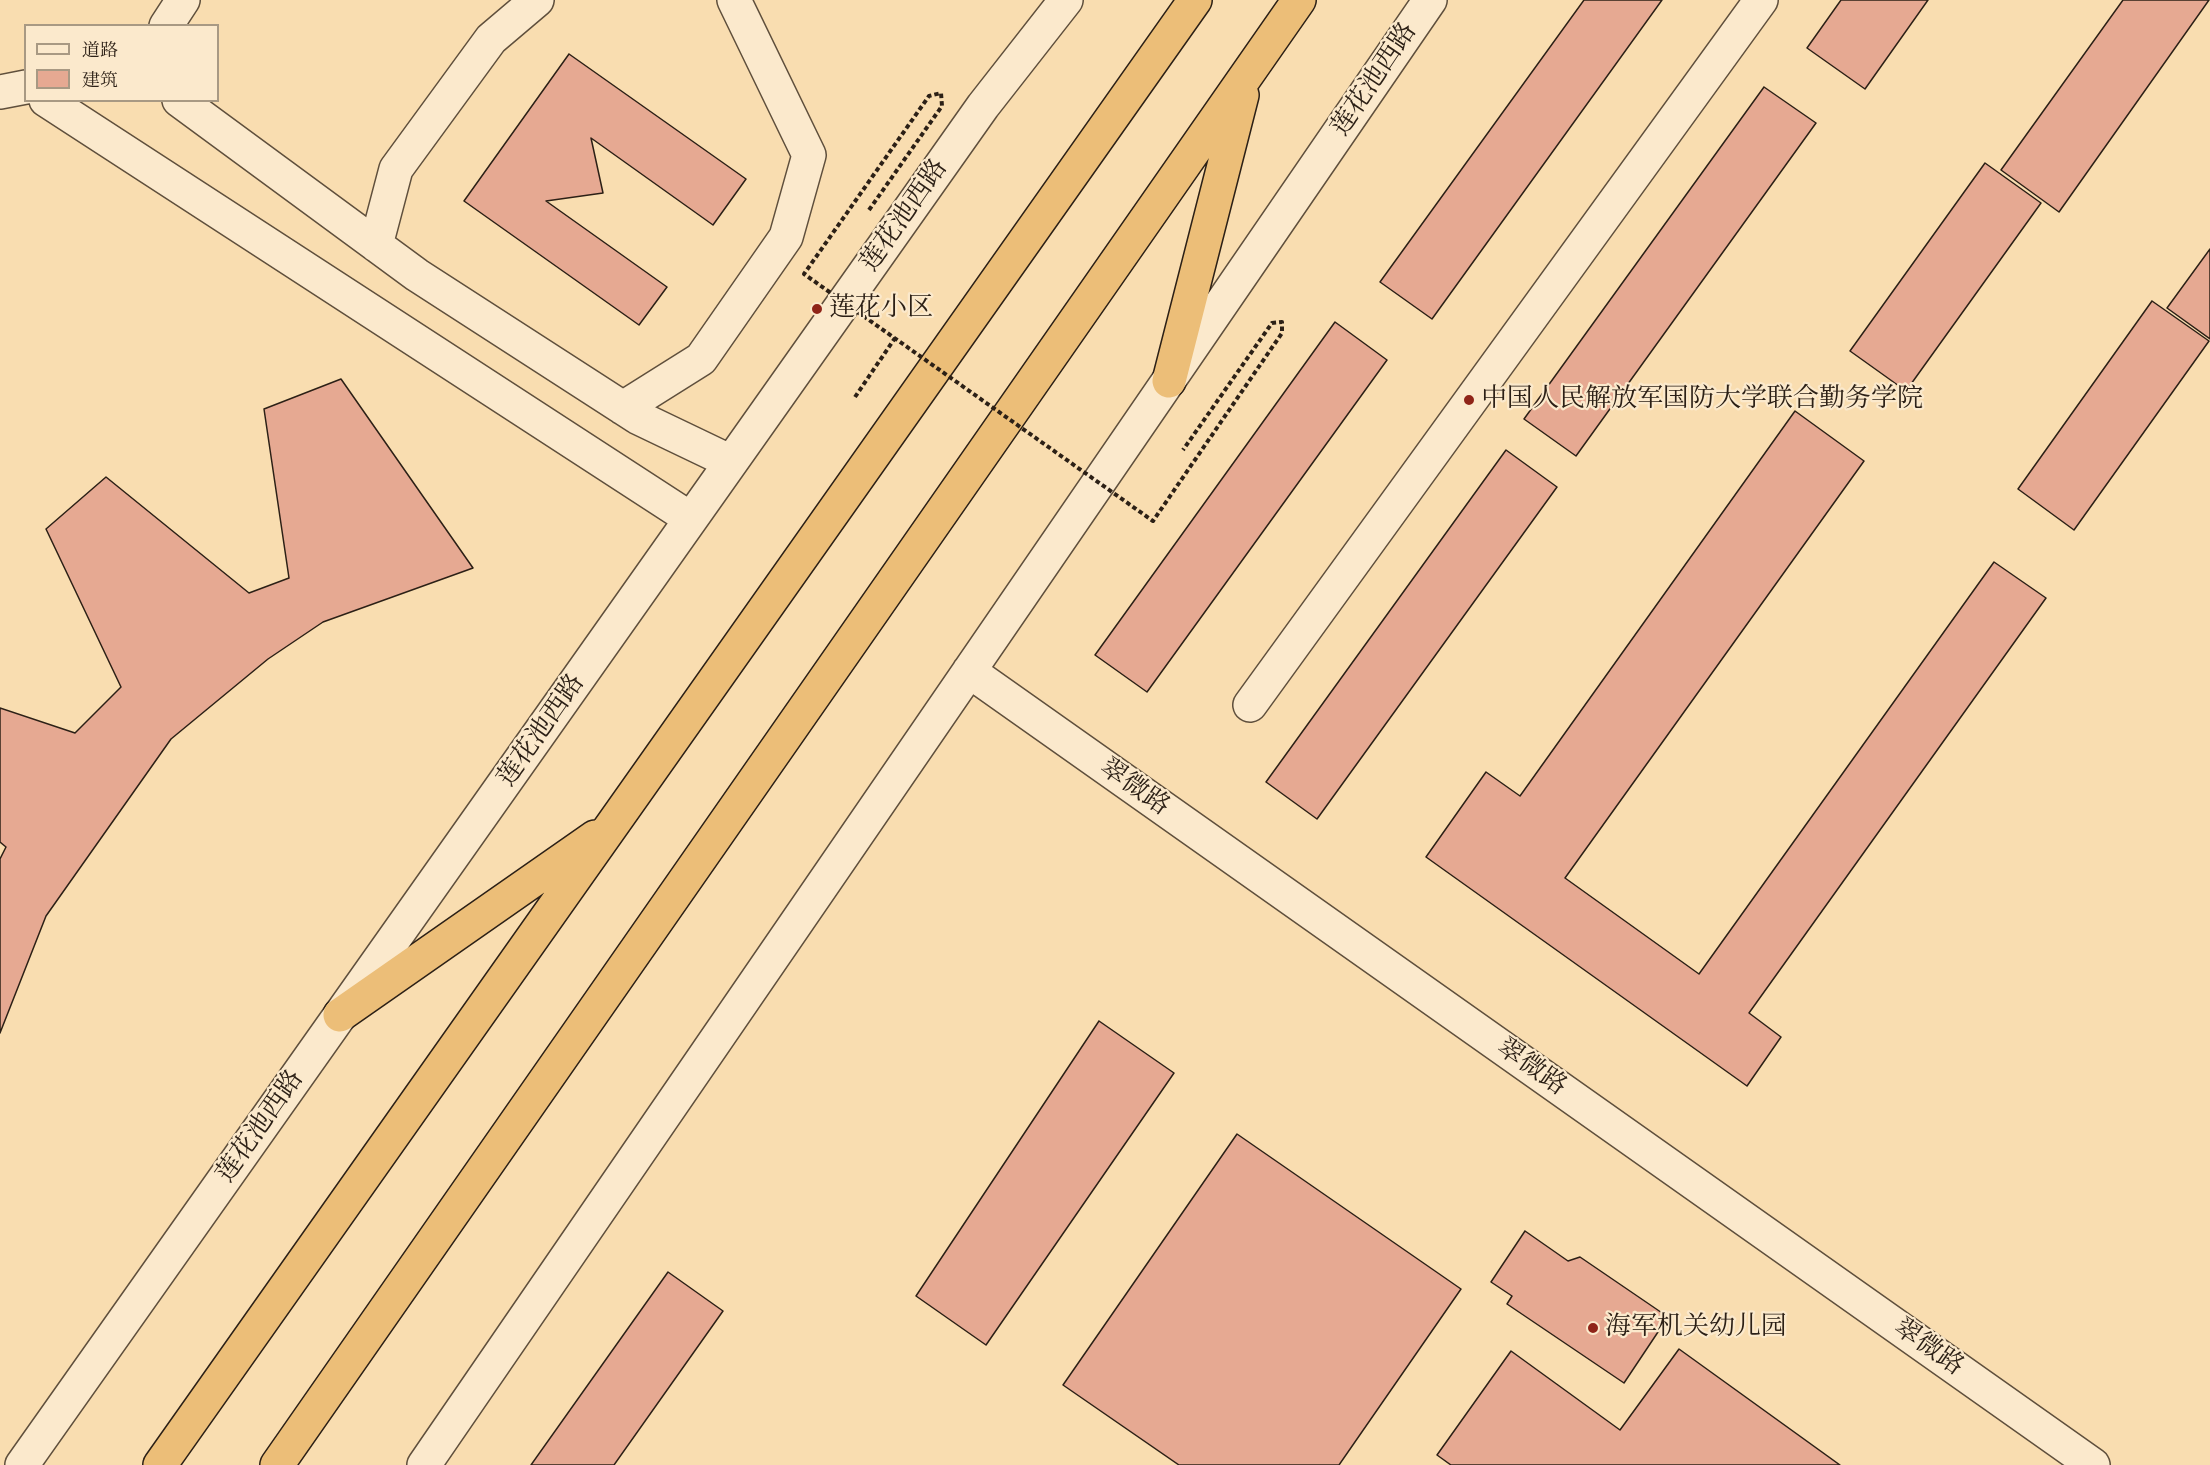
<!DOCTYPE html>
<html>
<head>
<meta charset="utf-8">
<style>
  body { margin:0 }
  #map { position:relative; width:2210px; height:1465px; overflow:hidden; background:#f9ddb0; font-family:Cardo,"Noto Serif SC",serif }
  canvas { display:block }
  .legend { position:absolute; left:24px; top:24px; width:195px; height:78px; box-sizing:border-box; background:#fbe9cc; border:2px solid #a89983; margin:0; padding:8px 10px; list-style:none; font-size:18px; color:#2c2016 }
  .legend li { display:flex; align-items:center; gap:12px; height:30px }
  .legend b { width:30px; border:2px solid #a89983 }
</style>
</head>
<body>
<div id="map">
<canvas width="2210" height="1465"></canvas>
<ul class="legend">
<li><b style="height:8px;background:#fbe9cc"></b>道路</li>
<li><b style="height:16px;background:#e6a992"></b>建筑</li>
</ul>
</div>
<script>
const ctx = document.querySelector('canvas').getContext('2d');
ctx.lineJoin = 'round';
function fillPath(path, color) {
  ctx.fillStyle = color;
  ctx.fill(path, 'evenodd');
}
function shape(rows) {
  const path = new Path2D();
  for (const r of rows) {
    path.moveTo(r[0], r[1]);
    for (let i = 2; i < r.length; i += 2) path.lineTo(r[i], r[i + 1]);
  }
  return path;
}
function strokePath(path, color, width, dash) {
  ctx.strokeStyle = color;
  ctx.lineWidth = width;
  ctx.lineCap = dash ? 'butt' : 'round';
  ctx.setLineDash(dash || []);
  ctx.stroke(path);
}
function write(font, color, halo, rows, align = 'center') {
  ctx.font = font + ' Cardo,"Noto Serif SC",serif';
  ctx.lineWidth = 4.5;
  ctx.setLineDash([]);
  ctx.textBaseline = 'middle';
  ctx.strokeStyle = halo;
  ctx.fillStyle = color;
  for (const [text, x, y, turn = 0] of rows) {
    ctx.save();
    ctx.translate(x, y);
    ctx.rotate((+turn || 0) * Math.PI / 180);
    ctx.textAlign = isNaN(turn) ? turn : align;
    if (halo) ctx.strokeText(text, 0, 0);
    ctx.fillText(text, 0, 0);
    ctx.restore();
  }
}
const building = shape([
  [1584,0,1662,0,1432,319,1380,282,1584,0],
  [1841,0,1928,0,1865,89,1807,48,1841,0],
  [2123,0,2209,0,2059,212,2001,170,2123,0],
  [569,54,746,179,713,225,591,138,603,193,546,201,667,287,639,325,464,201,569,54],
  [1764,87,1816,123,1576,456,1524,419,1764,87],
  [1985,163,2041,203,1906,391,1850,351,1985,163],
  [2210,249,2210,339,2167,308,2210,249],
  [2152,301,2209,341,2074,530,2018,489,2152,301],
  [1335,322,1387,360,1147,692,1095,655,1335,322],
  [341,379,473,568,323,622,268,659,171,739,46,916,0,1033,0,859,6,847,0,842,0,708,75,733,121,687,46,529,106,477,249,593,289,578,264,409,341,379],
  [1795,411,1864,461,1565,878,1699,974,1994,562,2046,598,1749,1013,1781,1037,1747,1086,1426,857,1486,772,1520,796,1795,411],
  [1506,450,1557,487,1317,819,1266,782,1506,450],
  [1099,1021,1174,1073,986,1345,916,1296,1099,1021],
  [1237,1134,1461,1289,1339,1465,1179,1465,1063,1385,1237,1134],
  [1525,1231,1568,1261,1580,1257,1668,1317,1624,1383,1507,1304,1512,1296,1491,1282,1525,1231],
  [668,1272,723,1311,614,1465,531,1465,668,1272],
  [1679,1349,1840,1465,1451,1465,1437,1455,1511,1351,1620,1430,1679,1349]
]);
fillPath(building, '#e6a992');
strokePath(building, '#2c2016', 1.5);
const minor = shape([
  [166,26,183,0],
  [0,92,26,87],
  [46,100,691,519],
  [179,100,417,275,637,417,731,462],
  [376,245,396,169,491,39,537,0],
  [623,408,701,359,786,237,809,155,734,0],
  [969,671,2093,1465],
  [1250,705,1761,0],
  [22,1465,983,106,1066,0],
  [424,1465,1430,0]
]);
const highway = shape([
  [1169,381,1242,95],
  [340,1015,595,837],
  [160,1465,1195,0],
  [277,1465,1299,0]
]);
strokePath(minor, '#5f4f3c', 36);
strokePath(highway, '#2c2016', 36);
strokePath(shape([
  [855,397,895,338]
]), '#2c2016', 4, [4.5, 3]);
strokePath(minor, '#fbe9cc', 33);
strokePath(highway, '#ecbe78', 33);
strokePath(shape([
  [869,210,942,106,941,93,929,96,804,274,1153,521,1282,333,1282,322,1272,323,1183,450]
]), '#2c2016', 4, [4.5, 3]);
for (const [x, y, r, color] of [
  [817,309,6,"#8f2418"],
  [1469,400,6,"#8f2418"],
  [1593,1328,6,"#8f2418"]
]) {
  const dot = new Path2D();
  dot.arc(x, y, r, 0, 2 * Math.PI);
  ctx.fillStyle = color;
  ctx.fill(dot);
  strokePath(dot, '#fbe9cc', 2);
}
write('26px', '#2c2016', '#fbe9cc', [
  ["莲花池西路",1375,80,-56],
  ["莲花池西路",905,216,-55],
  ["莲花池西路",542,731,-55],
  ["翠微路",1134,788,35],
  ["翠微路",1531,1068,35],
  ["莲花池西路",261,1127,-55],
  ["翠微路",1928,1348,35]
]);
write('26px', '#2c2016', '#fbe9cc', [
  ["莲花小区",829,309],
  ["中国人民解放军国防大学联合勤务学院",1481,400],
  ["海军机关幼儿园",1605,1328]
], 'left');
</script>
</body>
</html>
